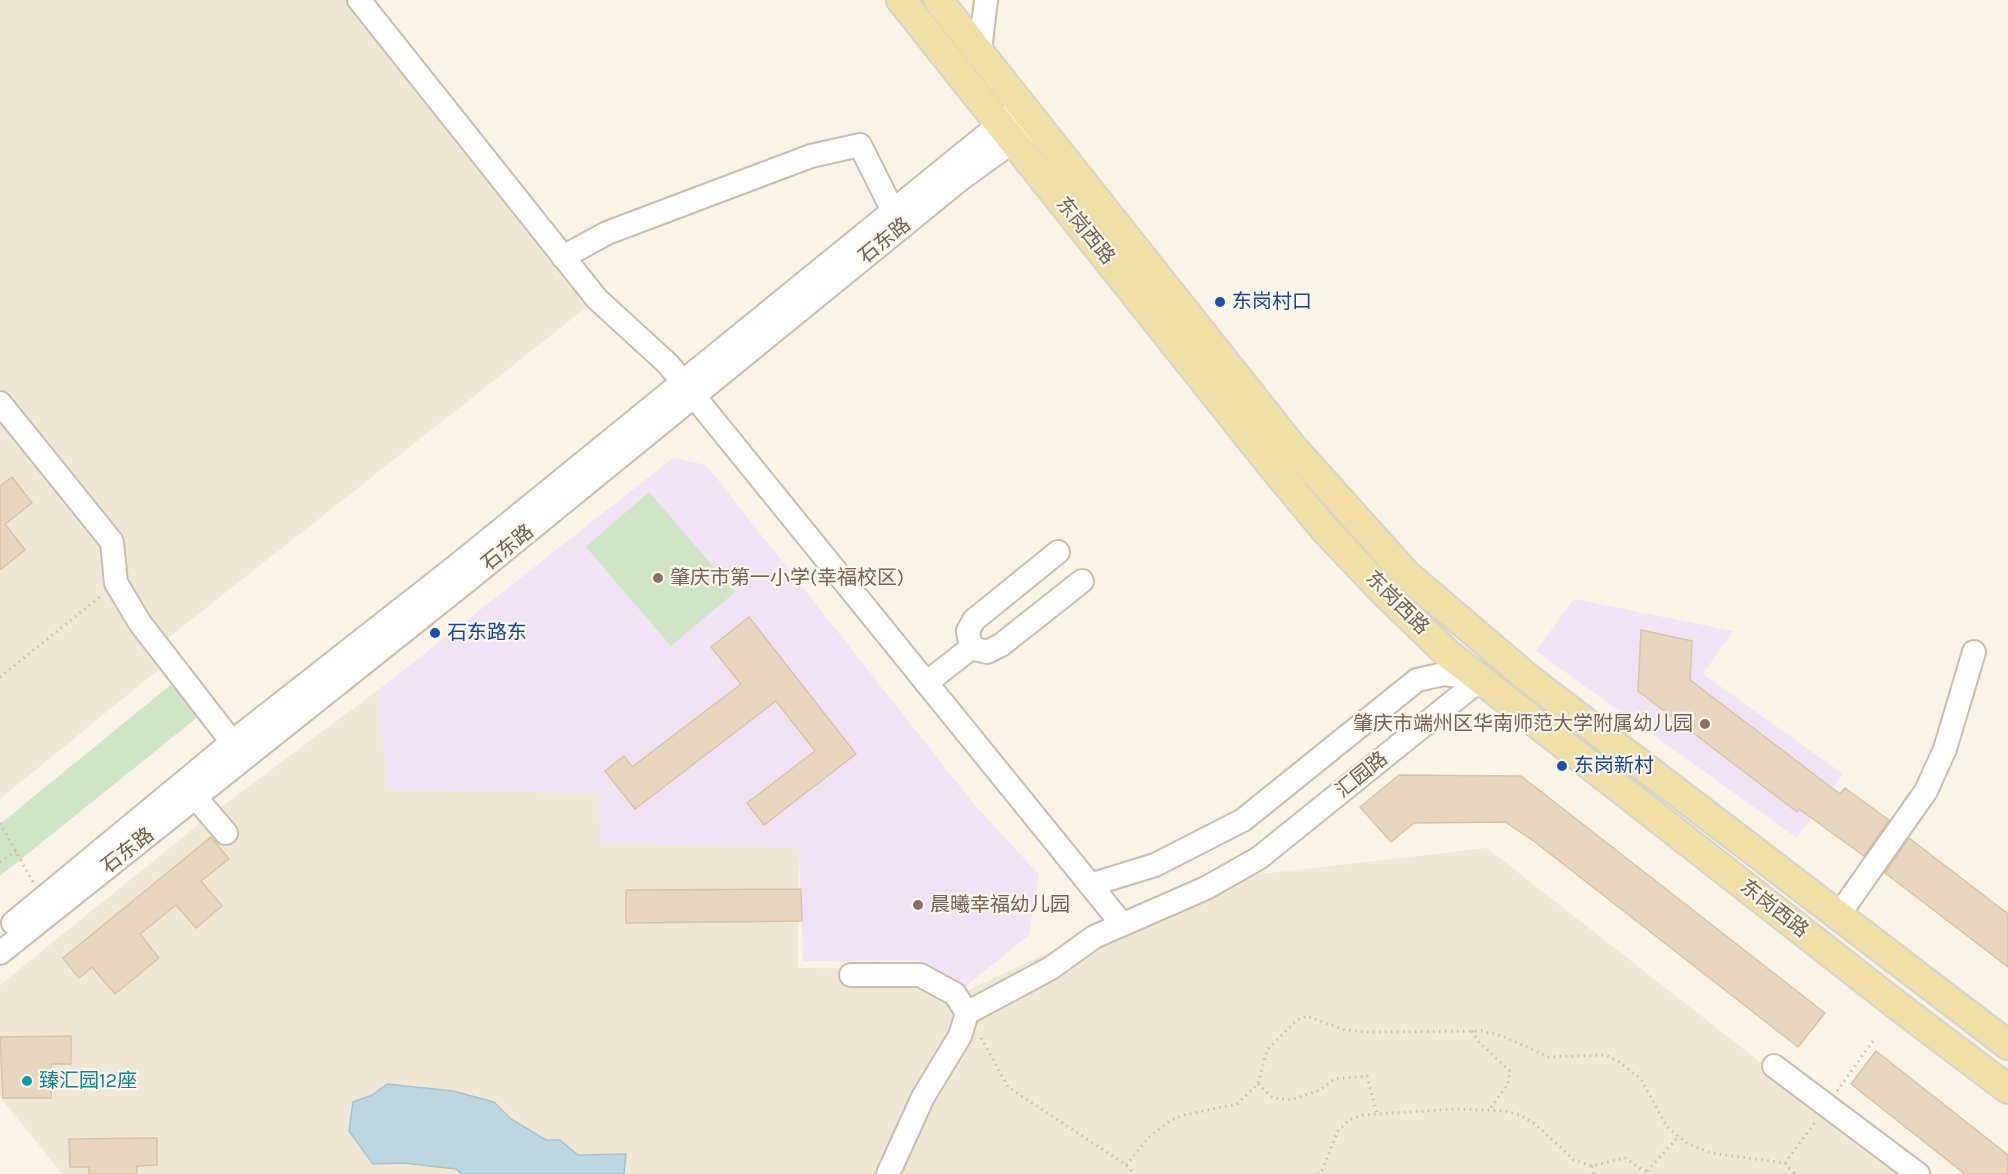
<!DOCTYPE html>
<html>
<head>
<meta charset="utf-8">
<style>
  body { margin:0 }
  canvas { display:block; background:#f9f4e6 }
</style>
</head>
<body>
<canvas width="2008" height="1174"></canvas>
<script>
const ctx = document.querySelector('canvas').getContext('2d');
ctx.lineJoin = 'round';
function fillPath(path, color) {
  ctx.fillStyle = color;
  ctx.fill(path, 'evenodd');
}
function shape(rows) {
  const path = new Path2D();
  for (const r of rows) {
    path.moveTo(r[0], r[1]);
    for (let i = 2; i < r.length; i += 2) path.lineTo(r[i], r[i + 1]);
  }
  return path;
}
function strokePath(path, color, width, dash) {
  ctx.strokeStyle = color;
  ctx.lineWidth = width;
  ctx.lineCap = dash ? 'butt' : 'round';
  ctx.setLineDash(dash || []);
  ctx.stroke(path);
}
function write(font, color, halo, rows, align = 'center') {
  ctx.font = font + ' Karla,"Noto Sans SC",sans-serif';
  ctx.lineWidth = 4.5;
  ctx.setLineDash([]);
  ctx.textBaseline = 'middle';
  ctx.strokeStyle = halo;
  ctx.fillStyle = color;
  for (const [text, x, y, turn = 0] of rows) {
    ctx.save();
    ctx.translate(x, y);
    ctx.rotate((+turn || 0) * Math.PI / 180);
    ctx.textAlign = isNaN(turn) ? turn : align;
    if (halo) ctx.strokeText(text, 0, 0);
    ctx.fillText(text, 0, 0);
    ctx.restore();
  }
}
fillPath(shape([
  [0,0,359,0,597,299,158,646,169,661,0,799],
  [377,691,388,790,598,793,601,843,799,848,798,968,925,969,960,994,1201,881,1487,848,1903,1174,62,1174,0,1097,0,985,210,815]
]), '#f0e7d5');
fillPath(shape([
  [673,458,706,465,973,803,1039,875,1029,935,961,990,918,960,803,961,799,848,601,843,598,793,388,790,377,691],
  [1574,599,1733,631,1703,674,1843,774,1797,838,1536,651]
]), '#f1e2f5');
fillPath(shape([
  [649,492,735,592,671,646,586,547],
  [173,683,199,716,0,876,0,824]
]), '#cee5c6');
const water = shape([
  [387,1084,453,1091,494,1102,511,1119,546,1140,560,1140,578,1155,626,1154,624,1174,462,1174,456,1169,403,1163,373,1164,349,1131,353,1102,372,1095,387,1084]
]);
fillPath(water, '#bdd6e0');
strokePath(water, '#a4c3d0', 1.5);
const building = shape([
  [12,477,32,503,5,524,25,550,0,570,0,486,12,477],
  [749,617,856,754,764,825,747,803,815,751,776,701,635,809,605,771,624,756,632,767,741,684,711,647,749,617],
  [1641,630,1692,641,1690,680,1840,794,1845,788,1889,820,1864,856,1799,809,1797,812,1638,691,1641,630],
  [1399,775,1521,776,1825,1013,1798,1047,1535,842,1505,822,1414,823,1391,842,1360,807,1399,775],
  [211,837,229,859,201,881,222,906,196,928,176,905,140,934,159,958,115,994,92,967,79,978,63,958,211,837],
  [1909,838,2008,914,2008,967,1885,873,1909,838],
  [801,889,802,921,626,923,626,890,801,889],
  [71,1036,71,1064,51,1064,51,1098,3,1098,0,1037,71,1036],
  [1876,1051,2008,1155,2008,1174,1965,1174,1851,1084,1876,1051],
  [157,1138,157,1165,137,1166,137,1174,89,1174,89,1167,70,1167,69,1139,157,1138]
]);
fillPath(building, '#e9d6bf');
strokePath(building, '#dbc1a3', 1.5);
const minor = shape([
  [359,0,597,299,668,364,1122,924],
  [980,51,986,0],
  [563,257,607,233,811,156,860,145,892,209],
  [0,403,112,542,116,583,140,623,232,742],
  [1058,552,974,620,968,631,971,648,987,652,1001,645,1082,581],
  [926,683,971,648],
  [196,798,226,833],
  [1090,885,1155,865,1243,820,1417,680,1444,674,1481,679],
  [1838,916,1926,791,1945,749,1974,652],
  [13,923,232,742,455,567,1013,113],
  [0,953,467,581,961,179,1027,131],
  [851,975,920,975,955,994,967,1013,960,1036,923,1097,888,1174],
  [967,1013,1051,968,1094,937,1206,888,1259,858,1481,679],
  [1774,1066,1918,1174]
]);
const major = shape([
  [901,0,1268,461,1326,531,1383,591,1448,654,1898,1006,2008,1089],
  [938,0,1293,448,1407,575,1529,679,2008,1045]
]);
strokePath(minor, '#c9bead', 26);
strokePath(major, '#d7d2cd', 32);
strokePath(shape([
  [0,677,101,596],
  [0,823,33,882],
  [0,862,17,850],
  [1472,1031,1479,1042,1510,1071,1508,1084,1490,1109],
  [981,1038,1008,1087,1126,1165,1134,1174],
  [1258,1084,1273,1098,1291,1100,1320,1090,1334,1079,1367,1076,1377,1114],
  [1837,1091,1873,1041],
  [1785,1163,1816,1121],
  [1126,1165,1150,1136,1171,1120,1184,1115,1237,1104,1258,1084,1267,1050,1297,1020,1306,1016,1345,1030,1368,1032,1482,1031,1503,1036,1548,1057,1606,1055,1619,1062,1641,1079,1667,1127,1688,1144,1711,1153,1785,1163,1795,1174],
  [1592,1166,1593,1174],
  [1647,1171,1679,1136],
  [1317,1174,1322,1170,1338,1131,1349,1120,1362,1115,1457,1109,1505,1111,1520,1115,1535,1124,1574,1160,1592,1166,1625,1158,1649,1174]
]), '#d0bca4', 3, [1.5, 4.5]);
strokePath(minor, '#fff', 22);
strokePath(major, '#f0dfa6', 28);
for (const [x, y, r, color] of [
  [1220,302,6,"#1a4fb4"],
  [658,578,6,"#8d6e63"],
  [435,633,6,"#1a4fb4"],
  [1705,724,6,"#8d6e63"],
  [1562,766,6,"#1a4fb4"],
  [918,905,6,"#8d6e63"],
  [27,1081,6,"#0f9aa8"]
]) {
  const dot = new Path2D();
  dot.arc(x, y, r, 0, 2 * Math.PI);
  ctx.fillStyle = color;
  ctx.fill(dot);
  strokePath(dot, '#fcf8eb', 2);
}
write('20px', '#6f5f4e', '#fcf8eb', [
  ["东岗西路",1085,231,51],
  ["石东路",885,241,-39],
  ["石东路",508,548,-39],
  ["东岗西路",1397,603,45],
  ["汇园路",1362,775,-39],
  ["石东路",128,851,-38],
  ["东岗西路",1774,909,38]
]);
write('20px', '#164399', '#fcf8eb', [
  ["东岗村口",1232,302],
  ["石东路东",447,633],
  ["东岗新村",1574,766]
], 'left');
write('20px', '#785e54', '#fcf8eb', [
  ["肇庆市第一小学(幸福校区)",670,578],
  ["肇庆市端州区华南师范大学附属幼儿园",1693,724,"right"],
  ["晨曦幸福幼儿园",930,905]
], 'left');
write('20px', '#0d838f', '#fcf8eb', [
  ["臻汇园12座",39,1081]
], 'left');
</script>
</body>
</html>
